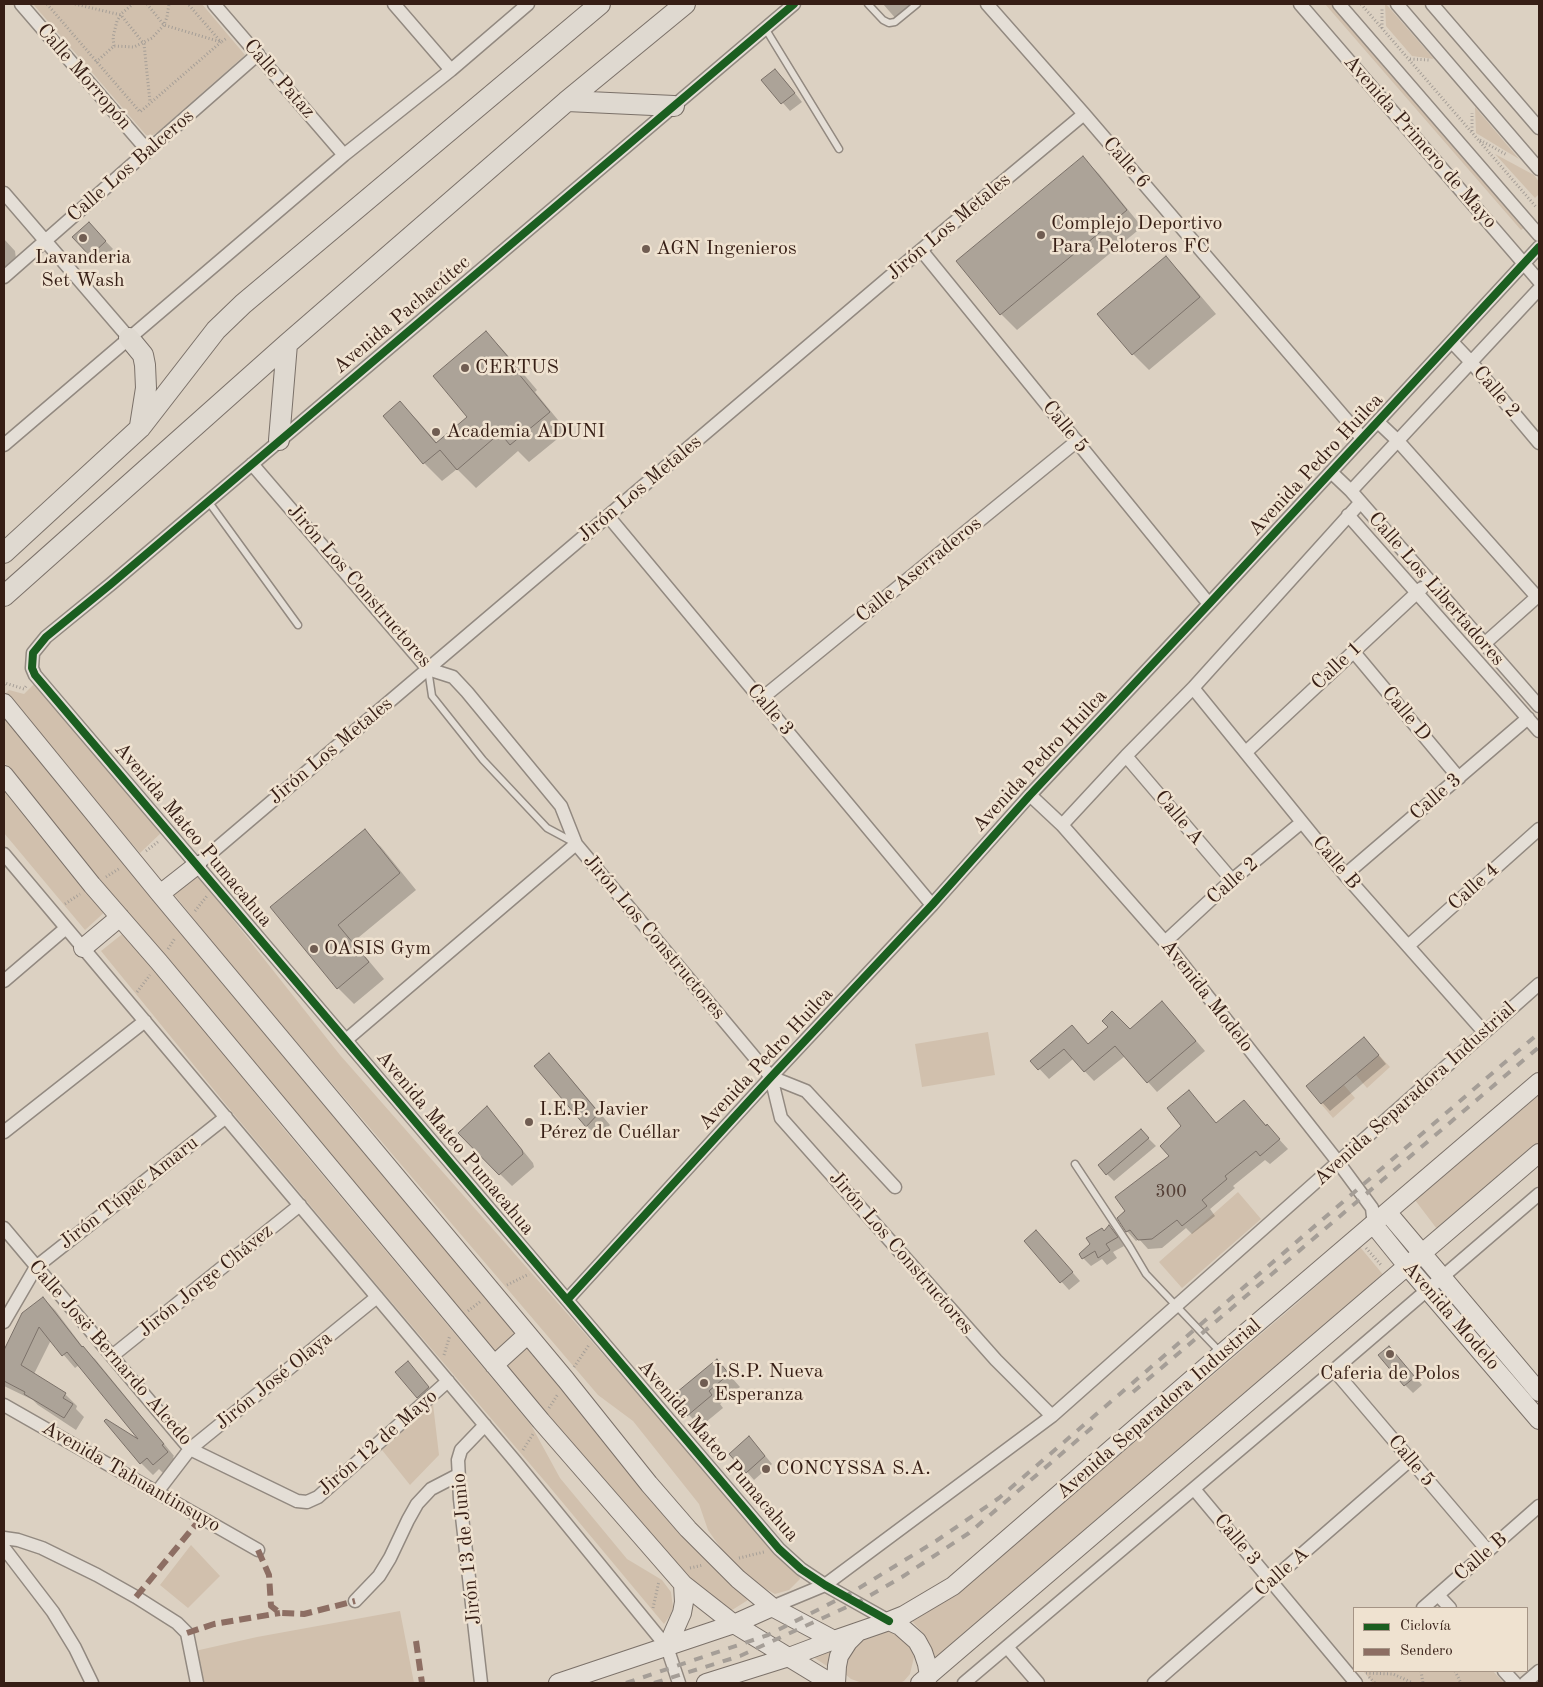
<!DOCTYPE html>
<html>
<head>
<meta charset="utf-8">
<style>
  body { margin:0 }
  #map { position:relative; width:1543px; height:1687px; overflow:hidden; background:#dcd1c2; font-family:"Old Standard TT",serif }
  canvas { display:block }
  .frame { position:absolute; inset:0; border:5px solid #361e15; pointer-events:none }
  .legend { position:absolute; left:1353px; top:1607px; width:175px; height:65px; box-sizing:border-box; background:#efe2d0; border:1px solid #a59485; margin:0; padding:6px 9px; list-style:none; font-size:15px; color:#361e15 }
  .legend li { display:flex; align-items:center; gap:10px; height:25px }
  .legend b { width:25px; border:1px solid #a59485 }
</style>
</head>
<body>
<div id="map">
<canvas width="1543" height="1687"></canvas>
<div class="frame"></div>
<ul class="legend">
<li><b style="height:6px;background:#1b5e20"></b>Ciclovía</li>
<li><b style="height:6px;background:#8d6e63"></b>Sendero</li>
</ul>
</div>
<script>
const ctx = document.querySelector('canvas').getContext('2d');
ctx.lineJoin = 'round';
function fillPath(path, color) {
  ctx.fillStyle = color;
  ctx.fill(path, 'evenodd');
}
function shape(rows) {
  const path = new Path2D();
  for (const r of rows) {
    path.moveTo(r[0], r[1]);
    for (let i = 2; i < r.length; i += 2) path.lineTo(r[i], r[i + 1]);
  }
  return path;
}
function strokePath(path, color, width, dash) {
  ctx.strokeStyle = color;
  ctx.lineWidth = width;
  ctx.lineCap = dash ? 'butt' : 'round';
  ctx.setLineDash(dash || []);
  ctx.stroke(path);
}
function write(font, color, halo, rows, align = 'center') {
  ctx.font = font + ' "Old Standard TT",serif';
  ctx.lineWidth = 5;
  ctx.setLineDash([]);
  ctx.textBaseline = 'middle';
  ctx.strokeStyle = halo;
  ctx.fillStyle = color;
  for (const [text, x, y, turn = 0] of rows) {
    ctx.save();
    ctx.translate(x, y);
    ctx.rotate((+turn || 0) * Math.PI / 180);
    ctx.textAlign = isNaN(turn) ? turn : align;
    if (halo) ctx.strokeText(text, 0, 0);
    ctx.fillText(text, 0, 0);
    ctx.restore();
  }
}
fillPath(shape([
  [33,4,202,4,245,55,158,132,151,136,146,135],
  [1325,4,1335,4,1527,226,1521,230],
  [1385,4,1386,4,1434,59,1412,56,1386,26],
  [1475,107,1519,159,1476,133],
  [1495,154,1534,175,1539,182,1539,194,1535,198],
  [34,684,162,832,140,853,4,695,9,690,24,694],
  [4,707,735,1586,748,1600,721,1617,567,1439,108,892,4,762],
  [4,789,108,909,85,930,4,833],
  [196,873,340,1055,774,1549,798,1570,800,1579,789,1590,775,1594,739,1574,708,1530,699,1504,633,1421,598,1395,235,970,173,893],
  [126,931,274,1117,531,1425,560,1478,627,1559,662,1580,671,1592,673,1607,671,1614,664,1624,548,1485,382,1291,232,1112,101,951],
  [988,1032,995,1075,922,1087,915,1044],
  [1379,1055,1390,1067,1367,1088,1356,1075],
  [1344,1085,1355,1098,1333,1118,1321,1104],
  [1539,1095,1539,1142,1437,1229,1415,1200],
  [1238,1192,1261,1219,1182,1288,1159,1262],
  [1360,1247,1385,1277,1013,1591,936,1658,925,1635,909,1618,950,1598,994,1562,1295,1305],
  [433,1404,439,1455,410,1485,382,1450],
  [191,1545,220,1576,188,1608,160,1585],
  [400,1611,414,1683,202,1683,195,1651,257,1637],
  [882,1629,901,1634,912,1649,914,1657,910,1674,904,1681,900,1683,862,1683,851,1679,845,1674,845,1668,852,1650,869,1635],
  [833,1647,827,1666,810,1655],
  [1365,1671,1493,1671,1504,1683,1373,1683,1364,1672]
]), '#d1c0ad');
fillPath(shape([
  [883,4,908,4,911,7,897,20],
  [783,78,802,102,790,111,763,80],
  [1083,158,1099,174,1142,227,1017,330,1001,314],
  [96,231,113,249,98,263,90,256],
  [4,239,15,251,16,259,4,270],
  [1166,258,1182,274,1216,314,1149,370,1133,354],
  [486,333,504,351,537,390,535,392,567,431,529,462,518,451,476,488,457,469,442,481,424,463,385,416,400,403,418,421,437,443,469,417],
  [364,831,381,847,416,890,353,942,384,979,354,1004,338,988,272,907],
  [1172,1013,1205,1051,1157,1092,1125,1056,1094,1081,1073,1059,1049,1079,1032,1061,1072,1027,1089,1045,1130,1031],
  [1372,1047,1386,1064,1330,1111,1308,1087],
  [549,1055,561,1067,610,1125,598,1138,587,1126],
  [1189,1091,1217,1124,1244,1101,1288,1149,1270,1164,1265,1160,1233,1186,1235,1188,1210,1209,1215,1216,1192,1234,1186,1228,1162,1248,1148,1249,1139,1239,1136,1241,1127,1231,1118,1218,1171,1156,1183,1127],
  [487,1108,498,1120,533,1163,534,1167,512,1186,459,1133],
  [1141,1131,1156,1146,1114,1181,1107,1174],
  [1109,1227,1117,1234,1124,1246,1113,1252,1117,1258,1107,1265,1102,1259,1091,1266,1083,1258],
  [1044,1239,1080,1281,1069,1290,1025,1241],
  [43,1298,55,1310,85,1350,95,1359,174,1456,173,1457,180,1465,166,1476,159,1469,153,1475,141,1463,143,1444,79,1365,75,1368,51,1340,34,1374,65,1394,77,1406,76,1409,84,1417,76,1430,38,1405,33,1400,4,1386,4,1353,23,1314],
  [1389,1347,1422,1385,1413,1393,1405,1385],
  [717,1361,740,1387,720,1404,723,1408,700,1427,673,1397],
  [415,1371,436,1396,425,1405,418,1397],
  [757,1446,772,1464,754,1480,747,1472]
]), '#0003');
const building = shape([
  [775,69,795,93,781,104,761,80,775,69],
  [1083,156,1127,210,1000,315,956,261,1083,156],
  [89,222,106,241,90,256,72,237,89,222],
  [1166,256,1200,297,1132,355,1097,314,1166,256],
  [486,331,520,371,518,373,550,412,510,445,500,433,457,470,440,450,423,464,383,416,400,401,436,443,467,417,433,376,486,331],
  [365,829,400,873,338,925,369,962,337,989,270,907,365,829],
  [1162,1001,1196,1041,1147,1083,1115,1046,1084,1072,1064,1049,1038,1070,1030,1061,1072,1025,1088,1044,1108,1027,1102,1021,1112,1011,1130,1029,1162,1001],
  [1364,1037,1379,1055,1321,1104,1306,1086,1364,1037],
  [549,1053,599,1113,586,1127,534,1066,549,1053],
  [1189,1090,1216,1123,1244,1100,1266,1126,1267,1124,1280,1139,1260,1156,1256,1151,1225,1176,1227,1179,1202,1200,1207,1206,1182,1226,1177,1220,1152,1239,1138,1240,1130,1230,1126,1232,1117,1218,1125,1211,1115,1197,1169,1156,1160,1146,1181,1126,1167,1108,1189,1090],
  [487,1106,522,1150,523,1154,499,1175,458,1133,487,1106],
  [1141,1129,1149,1138,1106,1175,1098,1165,1141,1129],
  [1109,1225,1118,1237,1106,1244,1110,1250,1098,1258,1095,1251,1082,1259,1079,1254,1090,1244,1086,1238,1102,1228,1104,1231,1109,1225],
  [1036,1230,1073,1272,1060,1283,1024,1241,1036,1230],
  [43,1297,82,1347,83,1346,164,1444,162,1445,168,1452,153,1465,147,1458,140,1464,104,1421,106,1419,138,1439,67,1352,62,1356,39,1327,21,1365,66,1393,63,1398,73,1404,64,1418,24,1394,25,1392,4,1381,4,1350,22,1313,43,1297],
  [1389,1346,1415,1377,1404,1386,1378,1355,1389,1346],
  [717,1359,729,1374,709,1391,712,1395,687,1416,671,1397,717,1359],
  [408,1361,429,1387,417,1398,395,1372,408,1361],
  [749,1436,765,1456,746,1473,729,1454,749,1436]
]);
fillPath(building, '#aca398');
strokePath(building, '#7b7169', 1);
const lane = shape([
  [868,4,883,20,889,23,895,22,917,4],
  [765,28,839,149],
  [208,501,298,625],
  [428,669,432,696,483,760,547,828,575,843],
  [1075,1164,1130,1247,1146,1274,1221,1353]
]);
const street = shape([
  [21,4,148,151],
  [214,4,344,155],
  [394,4,451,70],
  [794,4,111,584,46,637,33,653,32,668,35,675,779,1549,801,1569,825,1585,889,1621],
  [987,4,1084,114,1362,438],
  [1300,4,1539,281],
  [1339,4,1539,235],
  [1397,4,1539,169],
  [1432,4,1539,128],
  [4,193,129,338],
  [921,250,1209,604],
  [4,277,258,54],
  [1452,342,1471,362,1539,443],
  [1378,422,1398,441,1537,597],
  [4,445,344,155,451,70,528,4],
  [252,464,428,669,453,677,467,692,561,806,576,844,771,1077,781,1118,996,1360,1052,1416],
  [1331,472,1351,491,1539,706],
  [1351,491,1539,289],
  [1348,515,1539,731],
  [608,516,932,905],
  [1484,644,1539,595],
  [1353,651,1459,778],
  [1193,688,1345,875,1484,1032],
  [761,699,1077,441],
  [1246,752,1422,588],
  [1126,756,1232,880],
  [1030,795,1062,825,1165,942,1338,1162,1372,1208,1374,1225],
  [1062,825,1126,756,1193,688,1360,503],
  [4,854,515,1461,649,1625,667,1647,679,1683],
  [197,865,921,250,1084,114],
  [1345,875,1528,718],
  [1165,942,1232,880,1302,822],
  [1408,946,1539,829],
  [4,981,66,928],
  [346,1040,576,844],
  [771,1077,806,1091,895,1187],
  [4,1132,145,1021],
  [4,1228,190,1449,297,1501,307,1502,318,1497,448,1381],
  [567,1300,771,1077,932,905,1030,795,1209,604,1539,247],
  [4,1322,36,1267,226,1117],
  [112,1356,300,1205],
  [1334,1370,1488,1551],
  [4,1405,258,1550],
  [1194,1489,1356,1683],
  [157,1492,190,1449,377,1297],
  [4,1538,18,1540,42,1548,97,1575,136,1597,177,1623,187,1633,197,1683],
  [4,1548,53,1612,75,1648,92,1683],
  [1438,1595,1450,1608],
  [355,1601,379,1576,390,1558,408,1520,417,1504,431,1489,458,1475],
  [772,1607,825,1585,1052,1416,1539,984],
  [1423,1608,1539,1506],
  [1007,1647,1038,1683],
  [1504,1671,1515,1683],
  [481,1683,460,1499,458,1460,461,1450,485,1425],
  [964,1683,1334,1370,1539,1194],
  [1154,1683,1410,1460],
  [1525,1683,1539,1671]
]);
const secondary = shape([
  [4,703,160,894,566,1380,649,1484,688,1529,738,1579,772,1607,834,1640],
  [4,775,92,885,159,962,541,1421,683,1584,734,1624,831,1683],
  [160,894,197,865],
  [83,948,120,917],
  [1388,1213,1539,1392],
  [1374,1225,1408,1267,1539,1420],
  [494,1365,527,1335],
  [889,1621,900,1626,917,1641,923,1652,927,1664,929,1676],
  [667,1647,682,1613,684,1602,683,1584],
  [558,1683,734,1624,772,1607],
  [706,1683,789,1657,834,1640,889,1621,904,1615,953,1586,1221,1354,1539,1082],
  [836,1683,837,1666,839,1656,848,1642,858,1632],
  [920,1683,1539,1153]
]);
const primary = shape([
  [567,101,674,106],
  [129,338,143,355,145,365,146,388,140,426],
  [279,440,287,344],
  [4,553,140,428,216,330,243,304,600,4],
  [4,596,287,344,567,101,685,4]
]);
strokePath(lane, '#928980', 9);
strokePath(street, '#928980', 15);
strokePath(secondary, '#7b7169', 20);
strokePath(primary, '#7b7169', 22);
strokePath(shape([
  [47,4,140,112,221,42,188,4],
  [75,4,121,15,144,44,150,102],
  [147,4,164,25,221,42,227,38],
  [1361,4,1537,208],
  [1382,28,1382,7],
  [114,46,113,37,117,21,122,13,133,4],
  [1410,59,1429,60],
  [96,62,114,46,134,47,152,38,164,25,167,17,169,4],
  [1472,131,1472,113],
  [1480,140,1507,155],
  [4,685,5,683,24,689,27,685],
  [146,851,159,841],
  [106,877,120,868],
  [65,904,80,894],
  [195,911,207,896],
  [168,949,175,938],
  [137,992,150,975],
  [1366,1248,1382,1266],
  [507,1285,529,1274],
  [468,1311,481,1301],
  [444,1355,450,1335],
  [574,1367,589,1345],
  [549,1408,558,1394],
  [523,1450,533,1434],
  [739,1558,764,1552],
  [690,1568,703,1565],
  [653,1608,659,1581],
  [1421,1671,1423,1683],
  [1455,1671,1461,1683],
  [1366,1673,1393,1674,1413,1683],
  [1369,1677,1375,1683]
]), '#a59e97', 3, [1, 2.5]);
strokePath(lane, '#e4ded6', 6);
strokePath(street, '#e4ded6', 12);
strokePath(secondary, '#e4ded6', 18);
strokePath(primary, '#dfd9d0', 20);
strokePath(shape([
  [1133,1392,1539,1047],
  [626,1683,768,1635,851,1593,936,1541,999,1498,1539,1033],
  [654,1683,740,1656,862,1600,902,1577,969,1533,1095,1425]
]), '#a59e97', 4, [9, 9]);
strokePath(shape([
  [258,1550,269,1575,271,1606,280,1613,304,1614,355,1601],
  [136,1597,202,1517],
  [187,1633,214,1624,280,1613],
  [416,1641,422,1683]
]), '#8d6e63', 6, [12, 6]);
strokePath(shape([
  [794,4,111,584,46,637,33,653,32,668,35,675,779,1549,801,1569,825,1585,889,1621],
  [567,1300,771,1077,932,905,1030,795,1209,604,1539,247]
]), '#1b5e20', 8);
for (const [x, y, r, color] of [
  [1041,235,5,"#705d52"],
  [83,238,5,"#705d52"],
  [646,249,5,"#705d52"],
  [465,368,5,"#705d52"],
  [436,432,5,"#705d52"],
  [314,949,5,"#705d52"],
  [529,1122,5,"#705d52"],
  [1390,1354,5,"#705d52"],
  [704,1383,5,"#705d52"],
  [766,1469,5,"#705d52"]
]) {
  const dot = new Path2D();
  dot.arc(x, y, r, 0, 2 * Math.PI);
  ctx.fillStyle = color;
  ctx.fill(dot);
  strokePath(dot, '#efe2d0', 2);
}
write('18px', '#543f36', null, [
  ["300",1171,1192]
]);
write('20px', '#361e15', '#efe2d0', [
  ["Calle Morropón",84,77,49],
  ["Calle Pataz",279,79,49],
  ["Avenida Primero de Mayo",1420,142,49],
  ["Calle 6",1126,163,49],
  ["Calle Los Balceros",131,166,-41],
  ["Jirón Los Metales",949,227,-40],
  ["Avenida Pachacútec",402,315,-40],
  ["Calle 2",1496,392,50],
  ["Calle 5",1065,427,51],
  ["Avenida Pedro Huilca",1316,465,-47],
  ["Jirón Los Metales",640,489,-40],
  ["Calle Aserraderos",919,570,-39],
  ["Jirón Los Constructores",359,586,49],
  ["Calle Los Libertadores",1436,589,49],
  ["Calle 1",1337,666,-43],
  ["Calle 3",770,710,50],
  ["Calle D",1406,714,50],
  ["Jirón Los Metales",331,751,-40],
  ["Avenida Pedro Huilca",1040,761,-47],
  ["Calle 3",1436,797,-41],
  ["Calle A",1179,818,50],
  ["Avenida Mateo Pumacahua",193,835,50],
  ["Calle B",1336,863,50],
  ["Calle 2",1233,881,-41],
  ["Calle 4",1474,887,-42],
  ["Jirón Los Constructores",654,937,50],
  ["Avenida Modelo",1207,996,52],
  ["Avenida Pedro Huilca",766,1059,-47],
  ["Avenida Separadora Industrial",1415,1094,-42],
  ["Avenida Mateo Pumacahua",455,1143,50],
  ["Jirón Túpac Amaru",129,1193,-38],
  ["Jirón Los Constructores",901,1253,49],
  ["Jirón Jorge Chávez",206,1281,-39],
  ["Avenida Modelo",1451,1316,49],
  ["Calle Josë Bernardo Alcedo",110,1353,49],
  ["Jirón José Olaya",274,1381,-39],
  ["Avenida Separadora Industrial",1159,1409,-41],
  ["Jirón 12 de Mayo",378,1443,-41],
  ["Avenida Mateo Pumacahua",718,1451,49],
  ["Calle 5",1411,1461,50],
  ["Avenida Tahuantinsuyo",131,1477,30],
  ["Calle 3",1237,1540,50],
  ["Jirón 13 de Junio",467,1549,-96],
  ["Calle B",1481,1557,-41],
  ["Calle A",1282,1572,-41]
]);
write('20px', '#361e15', '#efe2d0', [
  ["Complejo Deportivo",1051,224],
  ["Para Peloteros FC",1051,247],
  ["AGN Ingenieros",656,249],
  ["Lavanderia",83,258,"center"],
  ["Set Wash",83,281,"center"],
  ["CERTUS",475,368],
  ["Academia ADUNI",446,432],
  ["OASIS Gym",324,949],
  ["I.E.P. Javier",539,1110],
  ["Pérez de Cuéllar",539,1133],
  ["I.S.P. Nueva",714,1372],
  ["Esperanza",714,1395],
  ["Caferia de Polos",1390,1374,"center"],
  ["CONCYSSA S.A.",776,1469]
], 'left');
</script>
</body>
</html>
